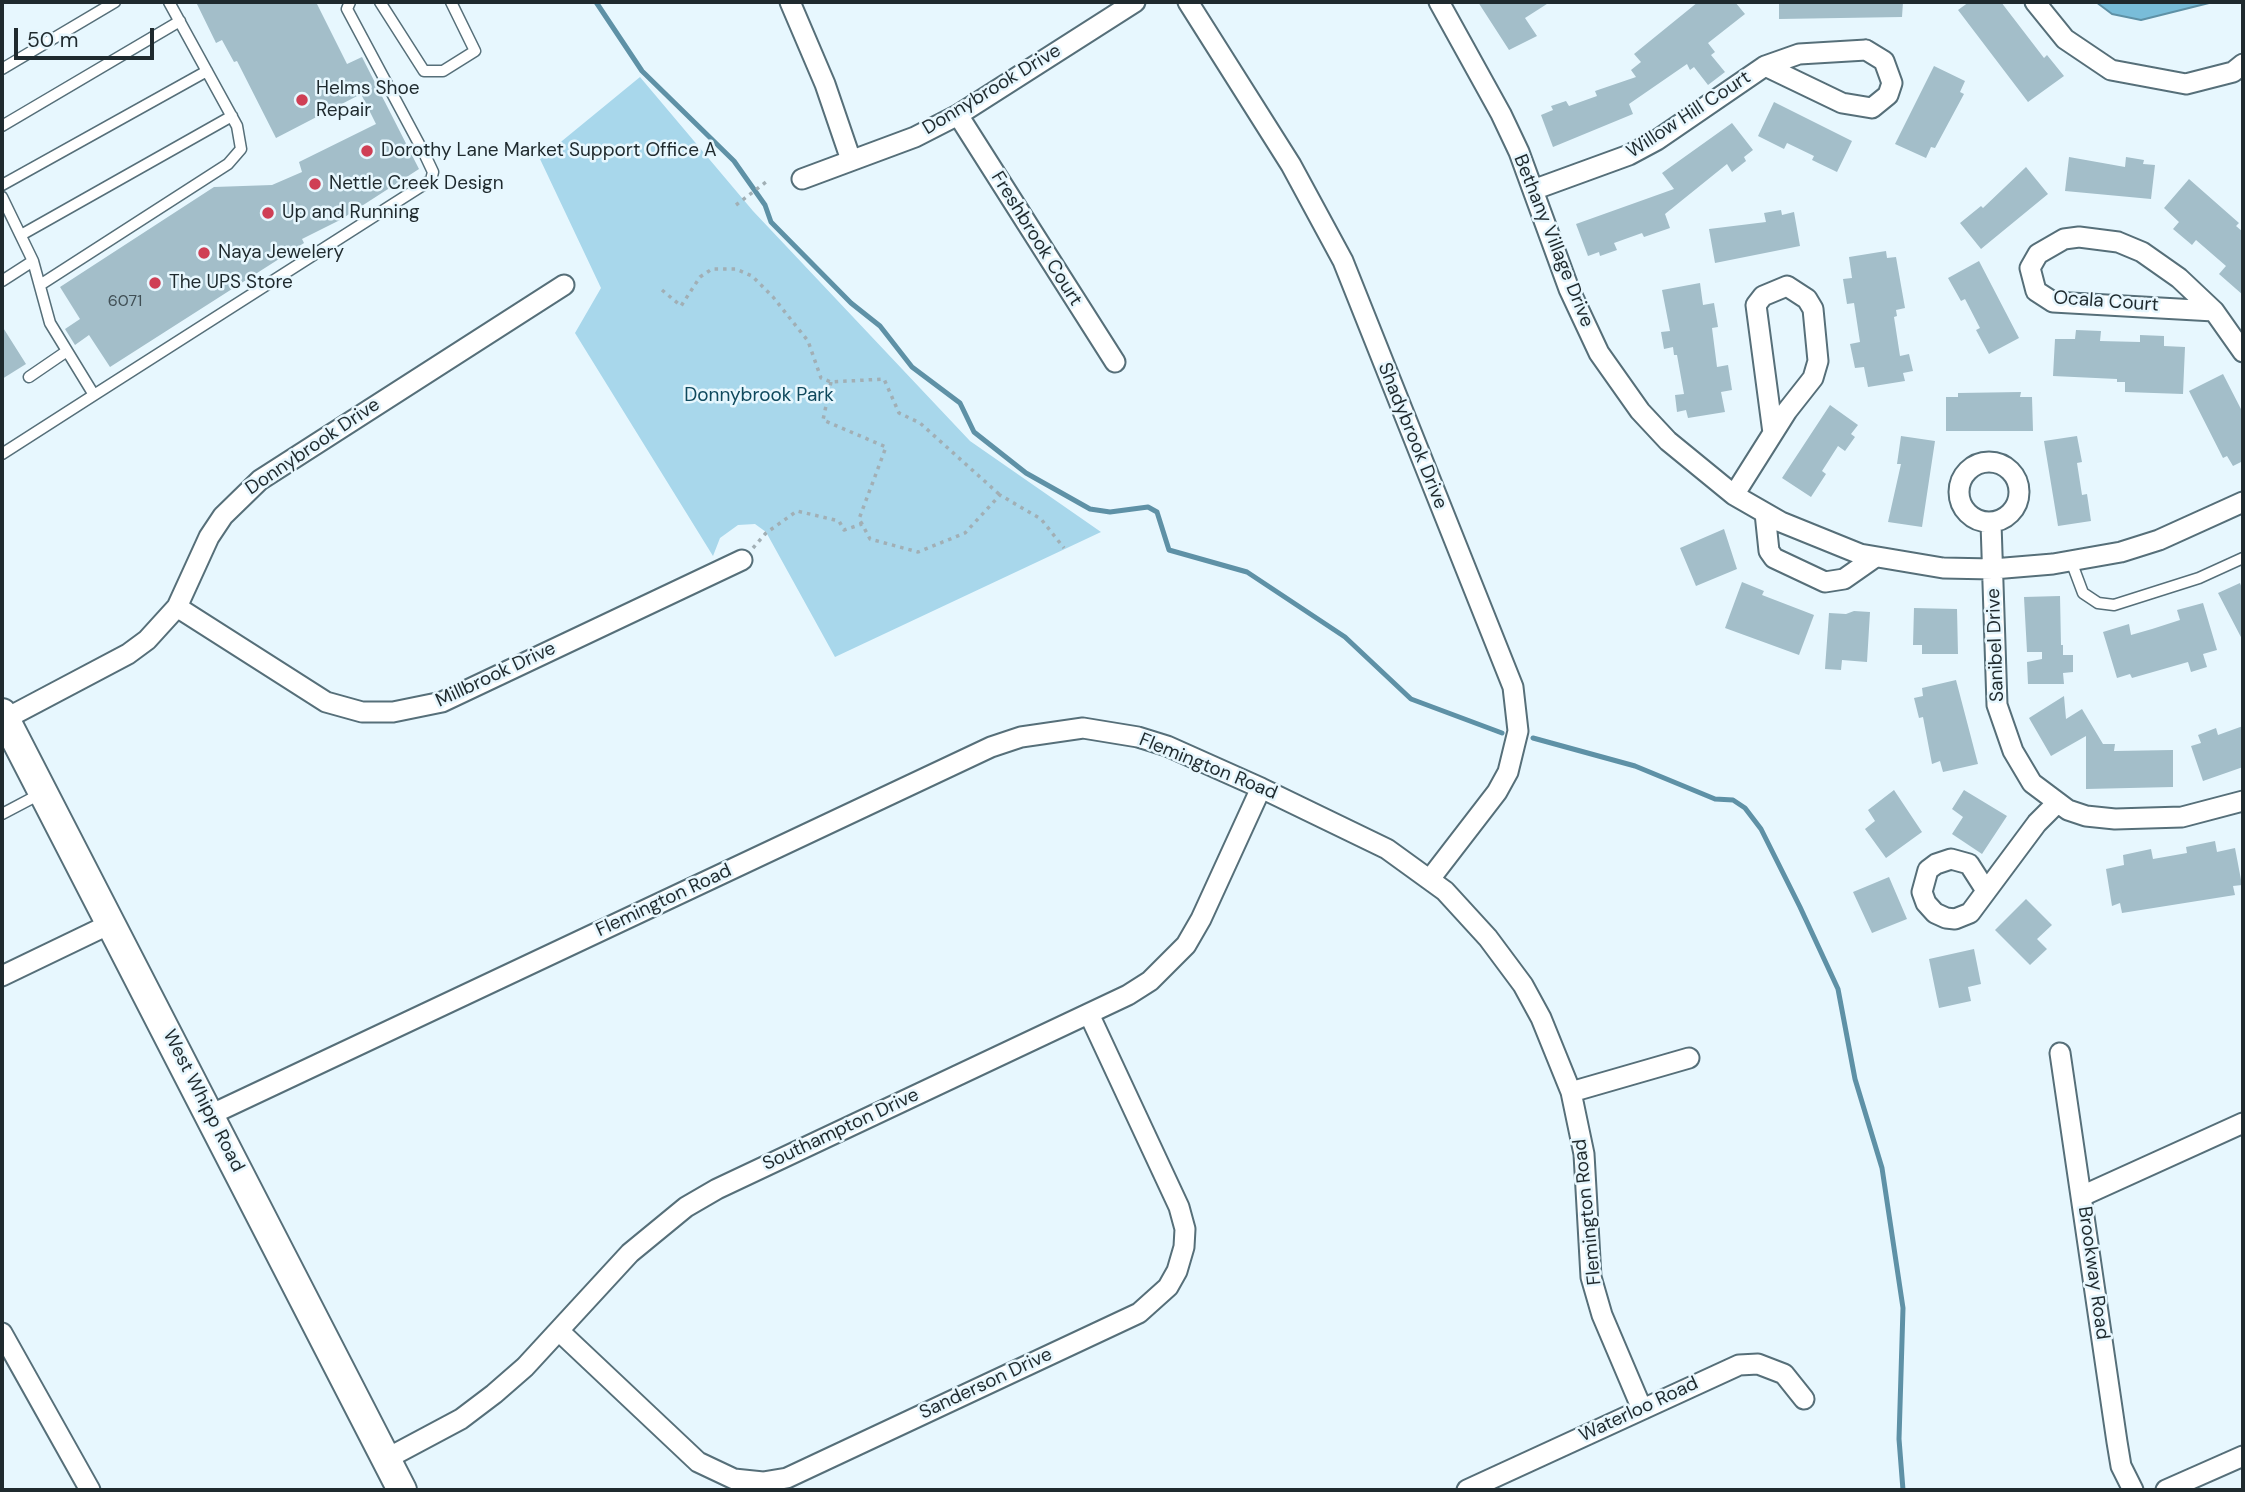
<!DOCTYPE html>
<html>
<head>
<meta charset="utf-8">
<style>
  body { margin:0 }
  #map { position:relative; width:2245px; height:1492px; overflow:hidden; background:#e7f7fe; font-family:"DM Sans",sans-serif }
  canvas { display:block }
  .frame { position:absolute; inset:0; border:4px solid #1f2a2e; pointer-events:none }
  .scale { position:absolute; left:14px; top:28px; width:140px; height:32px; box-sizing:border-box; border:4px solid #1f2a2e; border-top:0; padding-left:9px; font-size:21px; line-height:24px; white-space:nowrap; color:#1f2a2e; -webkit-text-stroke:5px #e7f7fe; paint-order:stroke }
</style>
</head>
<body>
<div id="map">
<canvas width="2245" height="1492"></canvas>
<div class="frame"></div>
<div class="scale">50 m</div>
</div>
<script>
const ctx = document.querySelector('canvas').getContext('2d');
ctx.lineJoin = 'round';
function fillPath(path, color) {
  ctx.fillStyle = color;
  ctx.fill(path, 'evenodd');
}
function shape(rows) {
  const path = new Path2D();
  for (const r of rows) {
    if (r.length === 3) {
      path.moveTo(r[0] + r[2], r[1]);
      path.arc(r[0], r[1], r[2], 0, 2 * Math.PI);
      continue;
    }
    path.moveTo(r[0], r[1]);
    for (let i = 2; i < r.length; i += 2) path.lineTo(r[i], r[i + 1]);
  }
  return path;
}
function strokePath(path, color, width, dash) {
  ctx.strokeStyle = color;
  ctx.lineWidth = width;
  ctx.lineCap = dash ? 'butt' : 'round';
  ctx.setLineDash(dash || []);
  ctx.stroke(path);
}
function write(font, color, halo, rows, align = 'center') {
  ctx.font = font + ' "DM Sans",sans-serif';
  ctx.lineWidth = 5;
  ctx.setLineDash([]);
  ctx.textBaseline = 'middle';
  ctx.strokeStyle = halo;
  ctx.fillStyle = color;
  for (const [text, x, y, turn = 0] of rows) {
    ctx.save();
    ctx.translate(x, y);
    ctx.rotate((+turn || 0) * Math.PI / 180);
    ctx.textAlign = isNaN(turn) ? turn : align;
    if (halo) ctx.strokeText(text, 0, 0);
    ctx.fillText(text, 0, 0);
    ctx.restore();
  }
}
fillPath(shape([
  [640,77,753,211,970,441,1101,532,835,657,766,532,755,524,738,525,720,538,713,556,575,333,601,288,540,159]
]), '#a8d7eb');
const water = shape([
  [2096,2,2213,2,2141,20,2112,14,2096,2]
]);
fillPath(water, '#79bdd9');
strokePath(water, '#5e91a6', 2);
strokePath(shape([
  [596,2,642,71,734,161,765,205,771,222,851,303,880,326,912,367,960,403,974,432,1026,473,1090,509,1110,512,1148,507,1157,512,1169,550,1247,572,1345,637,1411,699,1502,733],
  [1533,738,1635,766,1715,799,1733,800,1745,808,1761,829,1800,907,1838,989,1855,1079,1882,1168,1903,1308,1899,1439,1903,1490]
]), '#5e91a6', 5);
fillPath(shape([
  [196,2,316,2,347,64,362,57,419,169,340,220,302,239,304,243,110,367,89,335,75,345,65,329,80,319,60,287,214,187,272,185,302,172,299,162,376,124,361,94,276,138,237,61,234,62,222,40,216,43],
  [1478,2,1550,2,1525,18,1537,36,1509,50],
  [1698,2,1735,2,1745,14,1708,43,1715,52,1711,55,1725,72,1708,85,1694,67,1690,70,1687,64,1629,104,1633,114,1553,147,1541,115,1553,110,1551,106,1566,101,1569,106,1597,96,1595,91,1636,77,1631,70,1641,62,1634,54],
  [1779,2,1903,2,1902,17,1779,19],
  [1969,2,2001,2,2044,58,2047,55,2064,76,2028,102,1958,10],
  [1934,66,1965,81,1960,92,1964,94,1935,148,1931,147,1926,158,1895,144],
  [1774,102,1852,141,1837,172,1812,160,1814,156,1787,143,1784,149,1758,136],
  [1732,123,1753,150,1744,157,1746,161,1732,172,1727,164,1665,214,1670,228,1644,237,1642,233,1614,243,1617,250,1600,256,1599,252,1588,256,1576,224,1674,189,1662,173],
  [2069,157,2125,167,2126,157,2144,160,2143,164,2155,165,2151,199,2065,191],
  [2026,167,2048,194,1981,249,1960,223,1981,206,1983,208],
  [2189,179,2239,223,2236,226,2243,232,2243,295,2219,274,2226,266,2196,240,2192,245,2173,229,2179,222,2164,208],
  [1781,210,1782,215,1794,212,1800,246,1715,263,1709,229,1766,222,1764,213],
  [1886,251,1887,258,1896,257,1905,308,1896,310,1897,316,1894,317,1900,356,1909,354,1913,371,1903,373,1905,381,1868,387,1864,367,1855,368,1850,344,1860,342,1854,303,1847,304,1843,279,1852,278,1849,257],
  [1979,261,2019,338,1989,354,1976,330,1980,328,1965,299,1961,301,1948,278],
  [1700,283,1703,305,1714,303,1718,327,1712,328,1717,367,1728,365,1732,390,1721,392,1725,412,1688,418,1686,410,1677,412,1675,395,1684,394,1677,355,1674,355,1673,347,1664,349,1661,332,1670,331,1662,290],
  [2,326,26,364,2,379],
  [2076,330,2101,331,2100,341,2140,342,2140,335,2164,336,2164,346,2185,347,2183,394,2125,392,2125,382,2117,382,2117,379,2053,376,2055,339,2075,339],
  [2223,374,2243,413,2243,461,2233,466,2227,456,2223,458,2189,391],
  [2021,392,2020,397,2032,397,2033,431,1946,431,1946,397,1958,397,1958,393],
  [1830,405,1858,425,1851,434,1855,437,1845,451,1838,446,1822,471,1826,474,1811,497,1782,478],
  [1901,436,1935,441,1922,527,1888,522,1901,464,1897,464],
  [2077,436,2082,462,2077,463,2082,495,2087,494,2091,521,2058,526,2044,441],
  [1724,529,1737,569,1696,586,1680,548],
  [1742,582,1764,591,1762,595,1814,615,1799,655,1725,628],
  [2240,583,2243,591,2243,641,2218,593],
  [2060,596,2061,645,2063,645,2063,655,2073,655,2073,672,2063,673,2064,684,2028,684,2027,662,2042,659,2042,652,2027,652,2024,597],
  [2203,603,2217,650,2203,654,2207,667,2191,672,2188,662,2132,678,2130,674,2117,678,2103,632,2129,624,2131,635,2152,629,2180,620,2177,610],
  [1914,608,1957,609,1958,654,1922,654,1922,645,1913,645],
  [1854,611,1870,612,1867,662,1842,660,1841,670,1825,669,1829,613,1846,614],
  [1956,680,1978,764,1943,772,1940,761,1932,764,1923,717,1919,718,1914,698,1923,696,1922,688],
  [2064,696,2066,719,2082,709,2103,744,2115,744,2114,751,2173,750,2173,787,2086,789,2086,736,2051,756,2029,718],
  [2243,726,2243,767,2203,781,2191,746,2201,743,2198,735,2216,728,2218,735],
  [1894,790,1922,832,1886,858,1865,829,1875,821,1868,810],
  [1964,790,2007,816,1982,854,1952,834,1963,817,1952,809],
  [2215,841,2217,852,2235,848,2242,885,2233,886,2235,895,2122,913,2120,903,2112,906,2106,869,2124,865,2123,855,2151,849,2153,859,2187,853,2186,847],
  [1889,877,1907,919,1872,933,1853,892],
  [2026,899,2052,925,2037,939,2047,949,2030,965,1995,930],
  [1974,949,1981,984,1968,987,1971,1001,1939,1008,1929,959]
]), '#a3bec9');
const lane = shape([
  [380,2,424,71,443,71,475,51,451,2],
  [2,69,115,2],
  [2,126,180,21],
  [2,185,207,71],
  [2,197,33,261,2,281],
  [21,235,232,116],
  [40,285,228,164,241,149,237,126,169,2],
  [29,377,67,351],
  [94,395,431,180,433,172,425,155,347,9,350,2],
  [2,454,94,395,50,323,33,261],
  [2071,561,2083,593,2098,603,2114,605,2199,578,2243,558],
  [2,814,40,794]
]);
const street = shape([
  [790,2,825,84,851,160],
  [1188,2,1291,165,1343,261,1513,687,1518,731,1508,772,1497,792,1430,879],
  [1439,2,1501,114,1519,152,1569,289,1599,353,1640,411,1668,441,1734,495,1781,522,1860,554,1943,568,1993,569,2053,564,2121,552,2159,540,2243,502],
  [2035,2,2065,39,2111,70,2186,84,2233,72,2243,64],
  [1866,50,1884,61,1892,83,1888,95,1872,108,1842,103,1765,66,1799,54,1866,50],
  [958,115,1115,362],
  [802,179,915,137,958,115,1135,2],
  [1533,190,1629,155,1657,140,1765,66],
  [2214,311,2053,302,2036,291,2030,268,2038,254,2064,239,2079,237,2118,242,2142,252,2179,278,2214,311,2243,352],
  [1989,492,30],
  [1734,495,1787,411,1813,378,1818,361,1813,309,1807,299,1787,286,1763,296,1756,305,1773,433],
  [1765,513,1769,551,1774,558,1825,582,1844,579,1874,558],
  [1991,523,1997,705,2013,751,2032,783,2068,810,2086,816,2115,819,2182,817,2243,801],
  [177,607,326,702,362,712,393,712,442,702,742,560],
  [5,719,128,654,147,640,177,607,209,537,223,516,260,480,564,285],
  [1985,889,1969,864,1951,859,1936,864,1928,870,1922,892,1926,903,1935,913,1946,918,1955,919,1970,913,2037,823,2056,804],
  [2,976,110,924],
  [2060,1053,2117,1442,2121,1466,2133,1490],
  [1571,1092,1689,1058],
  [210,1115,991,747,1021,737,1083,728,1138,737,1167,746,1261,788,1387,849,1445,891,1488,938,1523,985,1541,1018,1571,1092,1584,1154,1591,1277,1602,1315,1642,1409],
  [2082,1196,2243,1123],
  [559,1331,698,1462,734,1479,763,1482,787,1478,1139,1313,1168,1287,1177,1271,1184,1247,1185,1229,1179,1207,1089,1014],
  [2,1333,90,1490],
  [386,1459,461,1419,494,1394,525,1367,630,1253,686,1207,717,1189,1128,995,1150,981,1186,945,1201,919,1261,788],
  [1467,1490,1739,1365,1758,1364,1784,1374,1804,1399],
  [2166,1490,2243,1456]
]);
const secondary = shape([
  [2,713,402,1490]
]);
strokePath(lane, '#566f79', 13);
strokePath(street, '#566f79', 23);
strokePath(secondary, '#566f79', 32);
strokePath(shape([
  [736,205,766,182],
  [662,290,681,306,700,277,712,269,736,269,752,276,773,297,808,341,821,378,831,382,884,379,899,413,920,423,1000,495],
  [831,382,823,420,886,447,859,519,862,524],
  [753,548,766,533,797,511,839,521,844,530,862,524,870,539,918,552,965,533,1000,495,1041,519,1064,548]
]), '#a1afb5', 3.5, [3.5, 5]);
strokePath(lane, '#fff', 10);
strokePath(street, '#fff', 19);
strokePath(secondary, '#fff', 28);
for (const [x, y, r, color] of [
  [302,100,7,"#cf3f55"],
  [367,151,7,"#cf3f55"],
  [315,184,7,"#cf3f55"],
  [268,213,7,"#cf3f55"],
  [204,253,7,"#cf3f55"],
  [155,283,7,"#cf3f55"]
]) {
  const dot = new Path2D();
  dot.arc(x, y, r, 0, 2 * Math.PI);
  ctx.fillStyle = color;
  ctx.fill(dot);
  strokePath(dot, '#e7f7fe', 2.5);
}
write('16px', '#404f55', null, [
  ["6071",125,302]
]);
write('19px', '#1f2a2e', '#e7f7fe', [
  ["Helms Shoe",316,89],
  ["Repair",316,111],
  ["Dorothy Lane Market Support Office A",381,151],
  ["Nettle Creek Design",329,184],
  ["Up and Running",282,213],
  ["Naya Jewelery",218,253],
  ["The UPS Store",169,283]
], 'left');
write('19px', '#1f2a2e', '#e7f7fe', [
  ["Donnybrook Drive",992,90,-31],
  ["Willow Hill Court",1689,115,-33],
  ["Freshbrook Court",1036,239,58],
  ["Bethany Village Drive",1553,241,68],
  ["Ocala Court",2106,302,4],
  ["Shadybrook Drive",1412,436,68],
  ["Donnybrook Drive",313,447,-34],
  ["Sanibel Drive",1996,645,-92],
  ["Millbrook Drive",496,675,-25],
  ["Flemington Road",1208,767,22],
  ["Flemington Road",664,901,-25],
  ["West Whipp Road",203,1101,63],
  ["Southampton Drive",841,1130,-25],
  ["Flemington Road",1588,1212,-96],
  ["Brookway Road",2093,1273,82],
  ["Sanderson Drive",986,1384,-25],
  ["Waterloo Road",1639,1410,-25]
]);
write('19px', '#0f495d', '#e7f7fe', [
  ["Donnybrook Park",759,396]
]);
</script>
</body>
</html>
